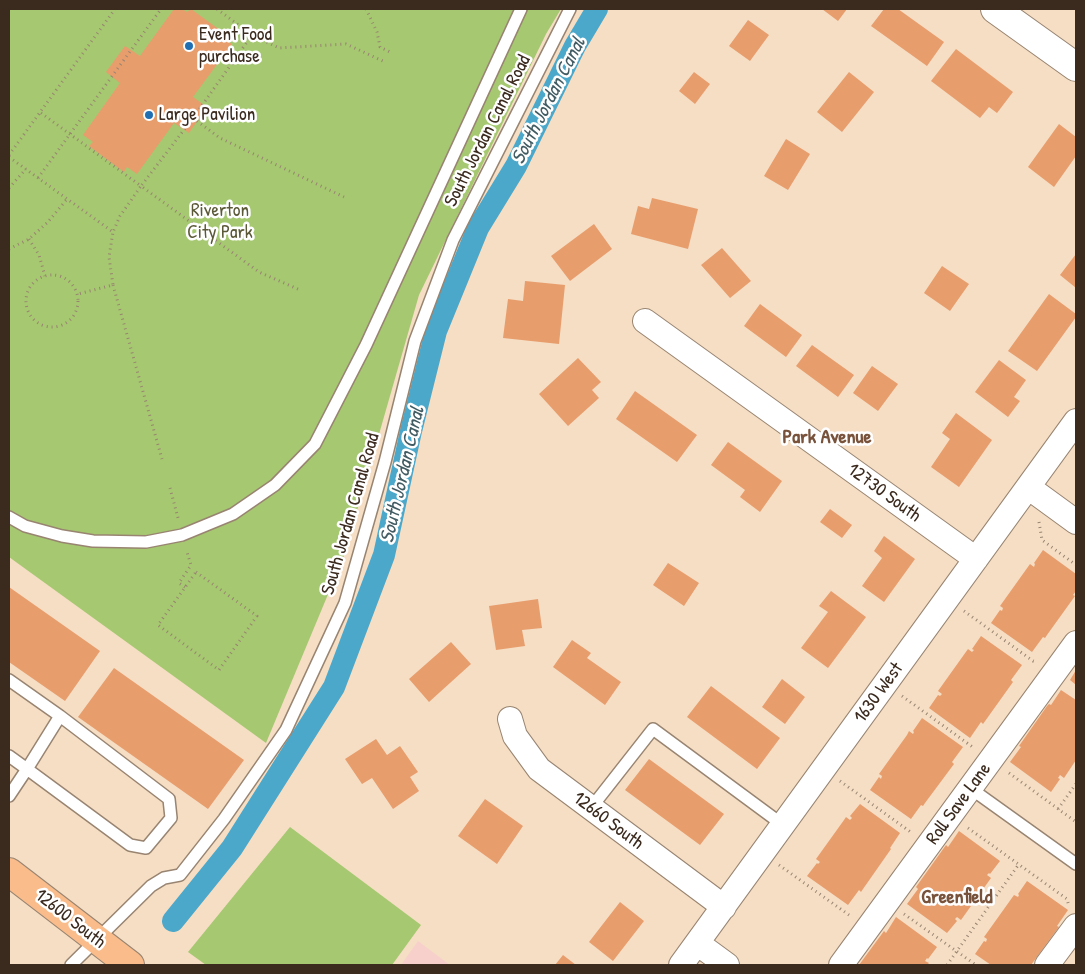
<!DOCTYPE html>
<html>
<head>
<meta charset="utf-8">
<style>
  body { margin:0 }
  #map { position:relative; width:1085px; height:974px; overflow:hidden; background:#f5dec4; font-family:"Patrick Hand",sans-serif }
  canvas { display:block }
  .frame { position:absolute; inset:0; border:10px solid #3b2a1e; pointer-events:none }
</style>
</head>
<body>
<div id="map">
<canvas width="1085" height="974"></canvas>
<div class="frame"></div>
</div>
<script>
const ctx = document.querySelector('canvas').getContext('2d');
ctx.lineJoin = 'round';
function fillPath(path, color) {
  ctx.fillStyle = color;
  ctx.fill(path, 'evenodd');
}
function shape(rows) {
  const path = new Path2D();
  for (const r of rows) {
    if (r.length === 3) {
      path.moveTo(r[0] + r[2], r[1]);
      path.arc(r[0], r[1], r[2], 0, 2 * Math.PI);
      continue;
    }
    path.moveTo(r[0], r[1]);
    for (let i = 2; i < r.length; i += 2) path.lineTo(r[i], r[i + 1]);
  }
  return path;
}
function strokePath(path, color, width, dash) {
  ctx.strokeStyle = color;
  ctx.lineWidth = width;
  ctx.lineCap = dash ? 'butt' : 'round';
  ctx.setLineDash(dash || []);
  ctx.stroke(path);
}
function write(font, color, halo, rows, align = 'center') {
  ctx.font = font + ' "Patrick Hand",sans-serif';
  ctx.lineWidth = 5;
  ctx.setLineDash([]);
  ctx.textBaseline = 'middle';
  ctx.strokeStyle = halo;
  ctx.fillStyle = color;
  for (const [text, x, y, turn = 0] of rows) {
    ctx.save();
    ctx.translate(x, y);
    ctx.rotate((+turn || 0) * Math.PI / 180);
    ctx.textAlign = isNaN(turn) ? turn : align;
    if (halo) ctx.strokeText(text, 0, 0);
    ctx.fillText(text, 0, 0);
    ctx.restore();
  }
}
fillPath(shape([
  [418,941,450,965,401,965]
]), '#f7d0cb');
fillPath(shape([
  [9,9,561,9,546,34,419,295,344,556,266,743,9,557],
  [290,827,421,925,392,965,206,965,188,952]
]), '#a6c871');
strokePath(shape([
  [173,921,232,848,334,687,384,555,411,431,436,331,478,228,516,166,575,46,597,9]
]), '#4ca8ca', 22);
fillPath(shape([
  [174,9,182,9,187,12,191,9,224,33,221,37,232,44,193,97,207,107,189,133,174,123,137,174,127,167,124,172,89,146,93,142,83,135,120,83,106,72,125,46,140,56],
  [822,9,847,9,838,21],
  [884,9,898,9,944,42,927,66,871,26],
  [748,20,769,35,750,61,729,46],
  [956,49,1013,92,997,113,989,107,980,118,931,81],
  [694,72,710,84,695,104,679,91],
  [849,72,874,92,842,132,817,112],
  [1059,124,1076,137,1076,156,1054,187,1028,167],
  [786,139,810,154,788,190,764,176],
  [652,198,698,209,688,249,631,234,638,206,649,209],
  [594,224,612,249,570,281,551,256],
  [722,248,751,281,730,298,701,265],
  [1076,254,1076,288,1060,275],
  [942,266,969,284,950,311,924,293],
  [525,281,565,285,559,344,503,338,508,299,523,301],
  [1049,294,1076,314,1076,317,1037,371,1008,351],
  [760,304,802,335,786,357,744,326],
  [812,345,854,375,838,397,796,366],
  [578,358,601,382,592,390,599,398,568,426,539,394],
  [999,360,1026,380,1014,397,1020,401,1008,417,975,392],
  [872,366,898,384,878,411,853,393],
  [635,391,697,435,677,462,616,419],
  [956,413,992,440,959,487,931,467,950,439,942,433],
  [728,442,782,481,760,512,740,497,745,490,711,465],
  [830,509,852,525,842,538,820,522],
  [884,536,915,559,884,602,862,586,882,558,874,551],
  [1043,550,1076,574,1076,591,1073,595,1075,596,1047,635,1045,638,1043,637,1032,652,991,623,1000,610,1002,611,1003,608,1000,606,1030,564,1034,567,1035,564,1034,563],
  [668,563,699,583,684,606,653,585],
  [9,587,100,651,65,701,9,662],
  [831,591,866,617,828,668,801,648,828,612,819,606],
  [538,599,542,628,522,630,525,646,496,650,489,606],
  [981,636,1022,665,1011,680,1013,682,983,724,981,722,970,738,929,708,938,695,940,696,942,694,938,691,968,649,972,652,974,650,972,649],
  [572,640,591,653,587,658,621,682,605,705,553,667],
  [451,642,471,664,429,702,409,679],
  [114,668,244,760,208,809,78,717],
  [1076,670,1076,685,1070,680],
  [782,679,805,697,785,724,762,707],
  [711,686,780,738,757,769,687,717],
  [1061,690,1076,700,1076,760,1064,778,1060,775,1058,778,1060,779,1051,792,1010,762,1021,747,1019,746,1047,706,1049,704,1051,705],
  [922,718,963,747,952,762,954,764,925,803,923,806,921,805,911,819,870,790,879,777,881,779,882,776,879,774,907,735,909,731,913,734,914,732,913,731],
  [376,739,387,755,400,746,418,772,410,777,419,791,393,809,372,778,362,784,345,759],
  [649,759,724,814,700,845,625,790],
  [485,799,523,826,497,864,458,836],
  [860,804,900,833,890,848,891,849,863,889,861,892,859,890,848,905,807,876,817,863,818,864,820,862,816,859,844,820,846,817,850,820,852,818,850,816],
  [959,831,1000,861,990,874,989,873,987,875,991,878,961,920,957,917,955,919,957,921,947,933,907,904,918,889,916,887,946,845,948,847],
  [1027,881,1068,910,1057,926,1059,927,1031,965,991,965,975,954,984,941,986,942,987,939,984,937,1014,895,1018,897,1019,895,1018,894],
  [620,902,644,921,613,961,589,942],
  [896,917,937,947,928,959,927,958,925,961,929,963,927,965,859,965,884,931,886,933],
  [563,955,576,965,555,965]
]), '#e89d6d');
const service = shape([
  [9,517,25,526,62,536,93,541,146,542,182,535,233,514,275,485,315,444,366,345,521,9],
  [9,680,60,716],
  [9,756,27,769,130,845,146,848,171,818,169,799,60,716,27,769,9,796],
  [970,788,1076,864],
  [591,808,653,729,783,825],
  [71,965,151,886,164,878,180,875,224,819,286,730,345,603,385,462,415,341,453,240,570,9]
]);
const minor = shape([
  [645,321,976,559],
  [1028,487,1076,522],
  [510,719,515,736,539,769,724,907],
  [697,943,727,965],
  [681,965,1076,421],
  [841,965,1076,643],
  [1047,965,1076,926]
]);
const tertiary = shape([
  [995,9,1076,67]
]);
const primary = shape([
  [9,872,130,965]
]);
strokePath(service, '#988471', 14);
strokePath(minor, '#988471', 26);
strokePath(tertiary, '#988471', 30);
strokePath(primary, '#988471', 30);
strokePath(shape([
  [217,9,252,35,279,48,346,44,385,62],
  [366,9,377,32,380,47,390,52],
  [252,35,193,118,141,186,259,272,300,290],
  [41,113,141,186,120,216,113,232],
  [193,118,220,138,344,197],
  [9,155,115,9],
  [9,157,113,232,109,257,113,285,78,294],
  [38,178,161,9],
  [9,188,26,169],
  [29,239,39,255,45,276],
  [9,249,29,239,48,222,67,199],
  [52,301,26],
  [113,285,162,459],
  [170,488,178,518],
  [1039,522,1042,540,1076,565],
  [196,572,257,616,219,670,158,625,196,572],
  [185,587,179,583,191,565,187,552],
  [964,611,1033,661,1036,662],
  [902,696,974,748],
  [1009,773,1076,822],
  [840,781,912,833],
  [1058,809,1076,784],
  [968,828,1067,899,1069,906],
  [779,865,849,915],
  [904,914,976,965],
  [947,965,1019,864]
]), '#988471', 3, [1, 4]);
strokePath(service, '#fff', 11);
strokePath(minor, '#fff', 24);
strokePath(tertiary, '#fff', 28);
strokePath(primary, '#f9bc8a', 28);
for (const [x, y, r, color] of [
  [189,46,5,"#1f6fb2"],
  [149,115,5,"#1f6fb2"]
]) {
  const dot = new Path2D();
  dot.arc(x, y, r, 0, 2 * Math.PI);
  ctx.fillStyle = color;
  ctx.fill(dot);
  strokePath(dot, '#fff', 2);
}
write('19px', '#3b2a1e', '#fff', [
  ["Event Food",199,35],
  ["purchase",199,57],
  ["Large Pavilion",159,115]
], 'left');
write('19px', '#3b2a1e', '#fff', [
  ["South Jordan Canal Road",488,131,-63],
  ["12730 South",884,493,36],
  ["South Jordan Canal Road",351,514,-74],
  ["1630 West",879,693,-54],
  ["Roll Save Lane",959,804,-54],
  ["12660 South",608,821,37],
  ["12600 South",70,919,38]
]);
write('19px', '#5b5937', '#fff', [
  ["Riverton",220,211],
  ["City Park",220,233]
]);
write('italic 20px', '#425c63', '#fff', [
  ["South Jordan Canal",549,101,-63],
  ["South Jordan Canal",403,475,-77]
]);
write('bold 20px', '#78523a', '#fff', [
  ["Park Avenue",827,438],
  ["Greenfield",957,898]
]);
</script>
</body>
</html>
